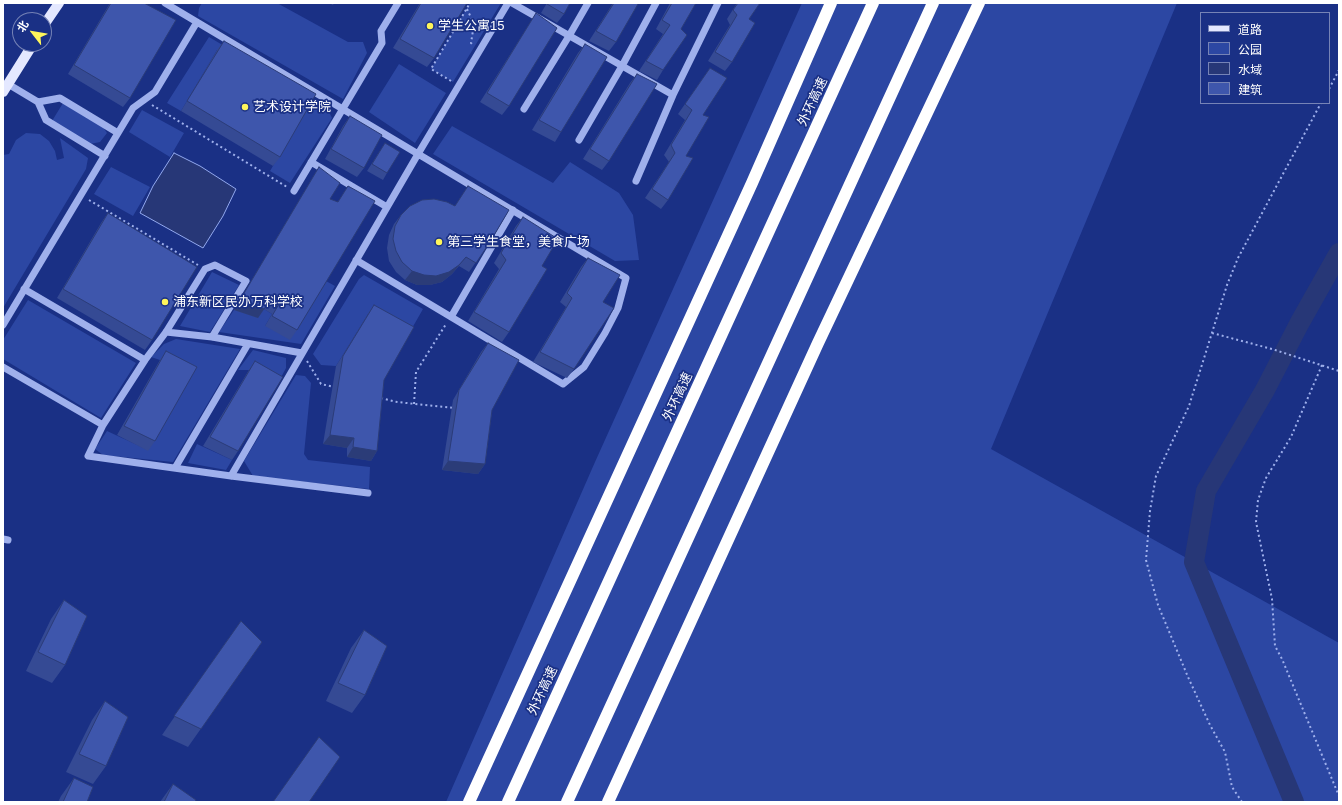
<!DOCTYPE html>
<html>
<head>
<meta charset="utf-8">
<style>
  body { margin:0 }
  #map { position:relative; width:1342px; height:805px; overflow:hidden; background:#1a3085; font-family:Arial,"Noto Sans SC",sans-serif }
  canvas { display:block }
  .frame { position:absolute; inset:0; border:4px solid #fff; pointer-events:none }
  .legend { position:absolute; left:1200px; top:12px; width:130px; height:92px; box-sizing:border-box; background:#1a3085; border:1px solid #7683b6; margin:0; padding:5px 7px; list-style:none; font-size:12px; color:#fff }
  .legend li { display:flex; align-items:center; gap:8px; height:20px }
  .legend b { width:20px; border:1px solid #7683b6 }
  .north { position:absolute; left:12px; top:12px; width:40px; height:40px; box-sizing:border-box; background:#1a3085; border:1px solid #7683b6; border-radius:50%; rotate:301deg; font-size:11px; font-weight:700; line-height:16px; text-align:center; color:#fff }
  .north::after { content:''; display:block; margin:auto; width:14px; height:18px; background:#fef55b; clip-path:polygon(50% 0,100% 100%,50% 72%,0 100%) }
</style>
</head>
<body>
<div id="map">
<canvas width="1342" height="805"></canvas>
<div class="frame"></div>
<ul class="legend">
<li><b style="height:5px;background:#e4e8ff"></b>道路</li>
<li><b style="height:11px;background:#2c47a3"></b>公园</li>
<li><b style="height:11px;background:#273777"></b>水域</li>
<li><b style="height:11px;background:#3e56ac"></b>建筑</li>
</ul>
<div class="north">北</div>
</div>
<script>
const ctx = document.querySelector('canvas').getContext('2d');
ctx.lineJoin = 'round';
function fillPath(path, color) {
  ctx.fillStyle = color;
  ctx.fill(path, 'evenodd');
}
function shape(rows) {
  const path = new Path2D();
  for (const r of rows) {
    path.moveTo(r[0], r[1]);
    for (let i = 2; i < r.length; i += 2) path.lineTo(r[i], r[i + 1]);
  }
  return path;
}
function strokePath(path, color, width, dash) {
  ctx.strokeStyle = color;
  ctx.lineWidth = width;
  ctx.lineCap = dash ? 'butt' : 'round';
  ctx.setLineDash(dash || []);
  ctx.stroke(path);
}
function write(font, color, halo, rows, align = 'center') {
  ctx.font = font + ' Arial,"Noto Sans SC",sans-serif';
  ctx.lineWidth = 3.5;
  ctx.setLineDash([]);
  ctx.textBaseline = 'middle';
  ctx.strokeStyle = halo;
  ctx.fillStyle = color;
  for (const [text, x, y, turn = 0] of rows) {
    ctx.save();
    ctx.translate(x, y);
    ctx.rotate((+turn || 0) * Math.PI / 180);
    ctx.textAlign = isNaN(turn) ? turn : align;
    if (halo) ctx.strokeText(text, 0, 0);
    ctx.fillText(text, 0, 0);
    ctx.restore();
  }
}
fillPath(shape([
  [202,3,277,3,348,42,363,42,367,53,343,99,198,16,199,8],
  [470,3,501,3,453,82,431,69],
  [802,3,1177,3,991,449,1339,643,1339,802,446,802,595,462],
  [209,37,265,70,217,50,181,111,167,103],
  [399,64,446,93,415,143,369,112],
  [274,75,328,110,332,118,290,183,270,171,309,104],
  [63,103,103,127,107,133,100,142,90,144,52,121],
  [142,110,184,133,170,157,129,132],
  [452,126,553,183,570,162,619,193,633,215,639,260,615,261,433,154],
  [26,133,40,134,49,141,55,151,57,160,64,158,60,138,88,158,86,169,3,308,3,155,9,154,16,140],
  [111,167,150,187,133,216,94,194],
  [212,272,239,285,210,332,180,326],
  [364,275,423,309,407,337,368,314,336,366,321,365,313,354,359,279],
  [326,281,335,286,301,344,219,332,234,310,264,309,272,314,265,326],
  [28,300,136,363,101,418,3,359,3,340],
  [176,339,240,349,173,462,103,455,95,449,107,431,148,450,160,360,151,357,164,344],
  [253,350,286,358,286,368,276,387,249,370,238,370],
  [296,375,305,376,311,383,304,454,308,460,370,467,369,489,253,476,244,461],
  [197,444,232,460,226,470,188,463]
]), '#2c47a3');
const water = shape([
  [174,153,200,166,236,189,223,216,203,248,140,213,153,186,174,153]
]);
fillPath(water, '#273777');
strokePath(water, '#92a8ee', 1);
strokePath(shape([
  [1294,802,1194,562,1206,491,1265,390,1299,324,1339,253]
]), '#273777', 20);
strokePath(shape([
  [467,9,474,24,471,43,473,45],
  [451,81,431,69,470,3],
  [1329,89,1339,70],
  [152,105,287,187],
  [89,200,198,265],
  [1212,333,1272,349,1339,371],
  [307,361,321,384,334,387],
  [1322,365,1291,437,1266,478,1258,500,1256,522,1272,599,1275,646,1282,659,1339,796],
  [381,398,397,402,454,408],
  [414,404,416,372,446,324],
  [1242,802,1232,787,1225,752,1210,725,1188,677,1158,605,1146,560,1150,511,1156,476,1189,406,1227,285,1238,258,1321,103]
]), '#9fb0ec', 2, [2, 3]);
strokePath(shape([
  [165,3,626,278,618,308,605,333,584,367,563,384,356,260],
  [512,3,673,95],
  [8,84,38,102,46,120,105,156],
  [38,102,60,98,118,133],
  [524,109,569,36,588,3],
  [579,140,622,66,656,3],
  [311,162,387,207],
  [636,181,673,95,718,3],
  [294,191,382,43,381,31,398,3],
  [24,289,145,360],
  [451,317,513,210],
  [3,325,133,108,155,92,197,22],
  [166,332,212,337,302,353],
  [212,337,246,281,215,265,205,269,166,332,145,360,103,425,88,456,231,476,368,493],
  [3,367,103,425],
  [175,468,248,344],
  [231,476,418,154,508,3],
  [3,539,8,540]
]), '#9fb0ec', 7);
strokePath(shape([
  [44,25,59,3],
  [3,92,33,44]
]), '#e4e8ff', 10);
strokePath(shape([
  [469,802,752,183,831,3],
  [508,802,873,3],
  [567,802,933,3],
  [608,802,818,343,979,3]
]), '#fff', 12);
fillPath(shape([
  [110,3,144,3,130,98,123,107,68,74],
  [329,3,334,3,333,5],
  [420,3,467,3,434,58,427,67,393,48],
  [547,3,570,3,564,14,557,23,541,13],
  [613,3,637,3,616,42,609,51,589,41],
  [670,3,696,3,681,29,663,70,657,80,639,71,663,34,656,29],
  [737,3,760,3,749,19,732,62,725,71,708,61,730,25,727,19],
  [536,13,509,106,502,115,480,102,530,23],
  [224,41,280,157,273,166,181,111,217,50],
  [585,44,561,132,555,142,532,130,578,53],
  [710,68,703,115,686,156,668,200,661,209,645,198,669,162,664,155,685,120,678,114],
  [637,74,609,161,602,170,583,159,630,83],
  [350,116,364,168,357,177,325,159,343,126],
  [385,143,387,173,383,180,367,171],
  [319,167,330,199,338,202,348,186,297,330,290,340,265,326,272,314,264,309,258,318,234,310,313,177],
  [468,186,490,242,469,272,459,266,452,274,442,282,430,285,417,285,405,280,396,272,389,261,387,248,389,235,394,224,401,215,455,206],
  [108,213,152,340,145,350,57,298,101,223],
  [523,217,509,332,502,342,468,321,499,269,494,263,516,226],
  [588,258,603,302,574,369,567,378,533,362,566,307,560,302,581,267],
  [374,305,384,380,377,451,371,461,347,457,347,448,323,444,336,366,368,314],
  [488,343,492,410,485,464,478,474,442,470,453,400,481,352],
  [166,351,155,441,148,451,117,435,160,360],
  [255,361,238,451,232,460,203,446,249,370],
  [64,600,65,665,52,683,26,671,51,619],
  [364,630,365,695,352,713,326,701,351,648],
  [228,639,262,642,188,747,162,735],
  [105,701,106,766,93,784,66,772,92,720],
  [74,778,87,802,58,802,61,796],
  [173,784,195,802,160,802]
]), '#354a94');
fillPath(shape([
  [466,257,452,274,442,282,430,285,417,285,405,280,412,271],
  [271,299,258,318,234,310,240,300],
  [330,435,354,438,347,448,323,444],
  [353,447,377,451,371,461,347,457],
  [448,461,485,464,478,474,442,470]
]), '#2b3c78');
const building = shape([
  [111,3,144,3,176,20,130,98,74,65,111,3],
  [421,3,467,3,434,58,400,39,421,3],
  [548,3,570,3,564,14,547,4,548,3],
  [614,3,637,3,638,4,616,42,596,31,614,3],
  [672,3,696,3,681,29,687,35,663,70,646,61,670,25,662,20,672,3],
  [738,3,760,3,749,19,755,23,732,62,715,52,737,15,733,10,738,3],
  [536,13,557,28,509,106,487,93,536,13],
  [224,41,316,94,280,157,187,101,224,41],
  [585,44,607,57,561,132,539,120,585,44],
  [710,68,727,78,703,115,709,117,686,156,693,158,668,200,652,189,675,153,671,145,692,110,685,104,710,68],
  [637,74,657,84,609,161,590,149,637,74],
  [350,116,382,135,364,168,331,149,350,116],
  [385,143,400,152,387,173,372,164,385,143],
  [319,167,340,183,330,199,338,202,348,186,375,201,297,330,272,316,279,304,271,299,264,309,240,300,319,167],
  [468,186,509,210,490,242,476,263,466,257,459,265,449,272,436,276,424,275,412,271,402,262,396,251,393,239,395,226,401,215,410,206,422,200,434,199,447,202,455,206,468,186],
  [108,213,197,267,152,340,63,289,108,213],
  [523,217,558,239,542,266,547,269,509,332,474,312,506,260,501,253,523,217],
  [588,258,620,275,603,302,614,308,574,369,540,352,572,298,567,293,588,258],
  [374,305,414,327,384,380,377,451,353,447,354,438,330,435,343,356,374,305],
  [488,343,519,360,492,410,485,464,448,461,459,390,488,343],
  [166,351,197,367,155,441,124,426,166,351],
  [255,361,283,377,238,451,210,437,255,361],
  [64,600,87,616,65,665,38,652,64,600],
  [241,621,262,642,201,729,174,716,241,621],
  [364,630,387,646,365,695,338,683,364,630],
  [105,701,128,717,106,766,79,754,105,701],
  [319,737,340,757,309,802,273,802,319,737],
  [74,778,93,787,87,802,63,802,74,778],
  [173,784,196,800,195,802,164,802,173,784]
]);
fillPath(building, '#3e56ac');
strokePath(building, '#2b3c78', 1);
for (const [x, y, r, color] of [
  [430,26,4,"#fef55b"],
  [245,107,4,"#fef55b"],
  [439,242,4,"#fef55b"],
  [165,302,4,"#fef55b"]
]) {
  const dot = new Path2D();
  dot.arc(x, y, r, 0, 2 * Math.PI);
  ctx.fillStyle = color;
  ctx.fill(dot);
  strokePath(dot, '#1a3085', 1.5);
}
write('13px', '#fff', '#1a3085', [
  ["学生公寓15",438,26],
  ["艺术设计学院",253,107],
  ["第三学生食堂，美食广场",447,242],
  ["浦东新区民办万科学校",173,302]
], 'left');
write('13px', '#fff', '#1a3085', [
  ["外环高速",813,102,-65],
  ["外环高速",678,397,-65],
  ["外环高速",543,691,-65]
]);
</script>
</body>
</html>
